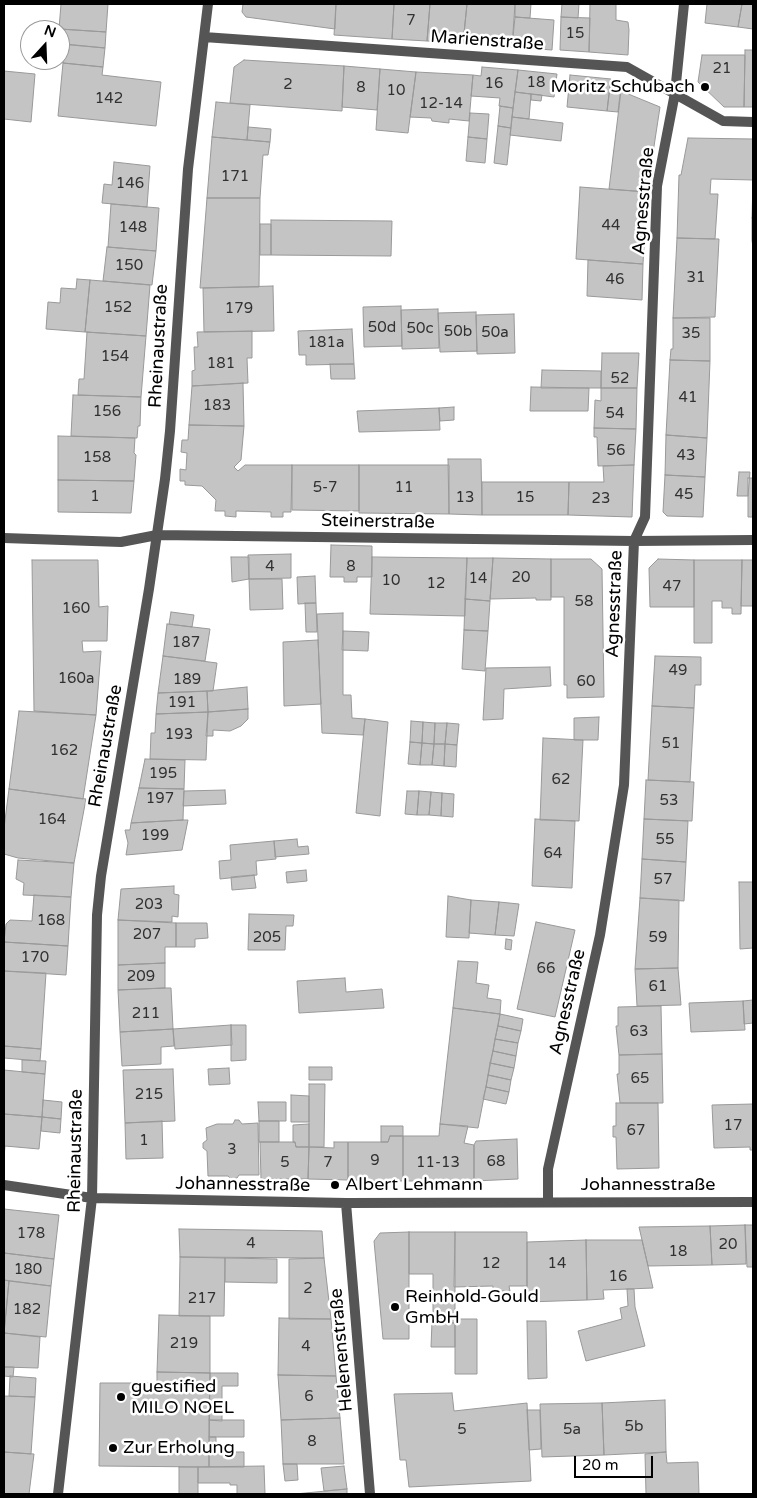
<!DOCTYPE html>
<html>
<head>
<meta charset="utf-8">
<style>
  body { margin:0 }
  #map { position:relative; width:757px; height:1498px; overflow:hidden; background:#fff; font-family:"Varela Round",sans-serif }
  canvas { display:block }
  .frame { position:absolute; inset:0; border:5px solid #000; pointer-events:none }
  .north { position:absolute; left:20px; top:20px; width:50px; height:50px; box-sizing:border-box; background:#fff; border:1px solid #999; border-radius:50%; rotate:20deg; font-size:14px; font-weight:700; line-height:20px; text-align:center; color:#000 }
  .north::after { content:''; display:block; margin:auto; width:18px; height:22px; background:#000; clip-path:polygon(50% 0,100% 100%,50% 72%,0 100%) }
  .scale { position:absolute; left:574px; top:1456px; width:79px; height:22px; box-sizing:border-box; border:2px solid #000; border-top:0; padding-left:6px; font-size:15px; line-height:18px; white-space:nowrap; color:#000; -webkit-text-stroke:4px #fff; paint-order:stroke }
</style>
</head>
<body>
<div id="map">
<canvas width="757" height="1498"></canvas>
<div class="frame"></div>
<div class="north">N</div>
<div class="scale">20 m</div>
</div>
<script>
const ctx = document.querySelector('canvas').getContext('2d');
ctx.lineJoin = 'round';
function fillPath(path, color) {
  ctx.fillStyle = color;
  ctx.fill(path, 'evenodd');
}
function shape(rows) {
  const path = new Path2D();
  for (const r of rows) {
    path.moveTo(r[0], r[1]);
    for (let i = 2; i < r.length; i += 2) path.lineTo(r[i], r[i + 1]);
  }
  return path;
}
function strokePath(path, color, width, dash) {
  ctx.strokeStyle = color;
  ctx.lineWidth = width;
  ctx.lineCap = dash ? 'butt' : 'round';
  ctx.setLineDash(dash || []);
  ctx.stroke(path);
}
function write(font, color, halo, rows, align = 'center') {
  ctx.font = font + ' "Varela Round",sans-serif';
  ctx.lineWidth = 5;
  ctx.setLineDash([]);
  ctx.textBaseline = 'middle';
  ctx.strokeStyle = halo;
  ctx.fillStyle = color;
  for (const [text, x, y, turn = 0] of rows) {
    ctx.save();
    ctx.translate(x, y);
    ctx.rotate((+turn || 0) * Math.PI / 180);
    ctx.textAlign = isNaN(turn) ? turn : align;
    if (halo) ctx.strokeText(text, 0, 0);
    ctx.fillText(text, 0, 0);
    ctx.restore();
  }
}
const building = shape([
  [61,4,108,4,106,32,59,29,61,4],
  [243,4,336,4,335,29,246,17,242,12,243,4],
  [336,4,394,4,392,39,334,35,336,4],
  [394,4,430,4,427,41,392,39,394,4],
  [430,4,467,4,463,43,427,41,430,4],
  [467,4,515,4,512,47,463,43,467,4],
  [515,4,531,4,530,18,515,17,515,4],
  [562,4,579,4,578,18,561,17,562,4],
  [590,4,616,4,616,20,628,22,629,30,628,55,589,52,590,4],
  [707,4,742,4,738,27,705,23,707,4],
  [742,4,753,4,753,29,738,27,742,4],
  [515,17,554,20,552,50,512,47,515,17],
  [561,17,590,18,589,52,560,50,561,17],
  [61,29,106,32,105,48,60,44,61,29],
  [65,44,105,48,103,67,63,63,65,44],
  [745,50,753,50,753,107,744,107,745,50],
  [702,55,745,55,744,107,724,107,698,82,702,55],
  [244,60,344,66,342,111,230,103,234,67,244,60],
  [63,63,103,67,102,75,161,82,156,126,58,116,63,63],
  [344,66,380,69,377,110,342,107,344,66],
  [482,67,518,70,513,108,499,106,500,98,471,96,473,75,481,76,482,67],
  [380,69,416,72,408,133,376,130,380,69],
  [518,70,557,74,554,97,515,92,518,70],
  [4,71,35,74,31,122,4,119,4,71],
  [416,72,473,75,469,121,449,119,449,123,432,121,431,118,410,117,416,72],
  [570,75,611,79,607,111,567,107,570,75],
  [610,85,621,86,618,112,607,111,610,85],
  [621,91,660,107,647,192,609,189,621,91],
  [515,92,531,94,529,119,512,117,515,92],
  [531,94,542,95,541,101,531,100,531,94],
  [216,102,250,105,247,140,212,137,216,102],
  [500,106,513,108,511,128,498,126,500,106],
  [470,113,489,114,487,139,468,137,470,113],
  [512,117,563,123,561,141,510,135,512,117],
  [498,126,511,128,507,165,494,163,498,126],
  [248,127,271,129,270,142,247,140,248,127],
  [212,137,270,142,268,155,263,155,260,198,207,198,212,137],
  [468,137,487,139,485,163,466,161,468,137],
  [688,138,753,139,753,180,711,179,710,194,718,194,715,239,677,238,679,175,681,175,688,138],
  [114,162,150,166,147,207,102,203,104,184,112,185,114,162],
  [753,180,753,218,752,218,753,180],
  [580,187,647,192,643,264,576,259,580,187],
  [207,198,260,198,259,287,200,288,207,198],
  [111,204,159,208,156,251,108,247,111,204],
  [752,218,753,218,753,248,752,240,752,218],
  [271,220,392,221,391,256,271,255,271,220],
  [260,224,271,224,271,255,260,255,260,224],
  [677,238,719,239,715,317,673,318,677,238],
  [107,247,156,251,152,285,103,281,107,247],
  [588,260,643,264,642,300,587,296,588,260],
  [77,279,90,280,85,332,46,329,48,302,60,303,61,288,76,289,77,279],
  [90,280,150,285,146,336,85,332,90,280],
  [273,286,274,331,204,332,203,288,273,286],
  [401,306,402,346,364,347,363,307,401,306],
  [438,309,439,348,402,349,401,310,438,309],
  [476,312,477,351,440,352,438,313,476,312],
  [514,314,515,353,477,354,476,315,514,314],
  [673,318,710,318,710,361,670,360,671,349,673,349,673,318],
  [352,329,354,364,306,365,306,355,299,355,298,331,352,329],
  [252,331,252,358,247,358,248,383,192,386,192,371,195,370,194,347,198,347,197,332,252,331],
  [87,332,146,336,141,397,78,395,79,379,84,379,87,332],
  [602,353,639,353,637,388,601,388,602,353],
  [670,360,710,361,707,438,666,435,670,360],
  [330,364,354,364,355,379,331,379,330,364],
  [542,370,601,371,601,388,541,388,542,370],
  [243,383,244,426,189,425,192,386,243,383],
  [531,387,589,388,588,411,530,411,531,387],
  [601,388,637,388,636,429,594,428,595,400,601,401,601,388],
  [73,395,141,397,140,426,138,426,137,438,71,436,73,395],
  [454,407,454,420,440,421,439,408,454,407],
  [439,408,440,430,359,432,357,411,439,408],
  [189,425,244,426,241,460,234,467,238,471,245,465,292,465,291,512,283,512,283,517,271,517,271,512,236,511,236,517,225,516,225,511,215,511,216,500,202,486,185,485,185,481,180,481,180,469,186,470,187,453,181,452,182,440,188,440,189,425],
  [594,428,636,429,634,465,598,466,597,437,594,437,594,428],
  [666,435,707,438,705,477,665,475,666,435],
  [58,436,135,438,134,453,136,455,134,481,58,480,58,436],
  [448,459,481,459,482,515,449,514,448,459],
  [292,465,359,465,359,511,292,510,292,465],
  [359,465,449,465,449,514,359,513,359,465],
  [634,465,632,517,568,515,569,482,604,482,603,466,634,465],
  [739,472,750,472,748,496,737,496,739,472],
  [665,475,705,477,703,517,667,516,663,512,665,475],
  [748,478,753,478,753,517,748,517,748,478],
  [58,480,134,481,131,513,58,512,58,480],
  [482,482,569,482,568,515,482,515,482,482],
  [331,545,372,546,372,577,357,577,357,582,344,582,344,577,330,577,331,545],
  [291,554,291,578,249,579,248,555,291,554],
  [231,557,249,557,249,579,232,582,231,557],
  [372,557,467,558,465,616,370,614,372,557],
  [467,558,493,558,490,601,465,599,467,558],
  [493,558,551,559,551,600,536,600,536,598,490,599,493,558],
  [551,559,591,559,602,569,604,697,567,698,567,685,564,685,564,597,551,597,551,559],
  [658,559,694,560,694,607,650,607,649,568,658,559],
  [32,560,98,560,99,607,108,606,107,641,82,641,83,652,101,651,96,715,34,711,32,560],
  [694,560,742,560,741,614,732,614,732,608,722,608,722,601,712,601,712,643,694,643,694,560],
  [742,560,753,560,753,606,741,606,742,560],
  [315,576,316,603,298,604,297,577,315,576],
  [249,579,282,579,283,609,250,610,249,579],
  [465,599,490,601,488,631,464,630,465,599],
  [305,603,316,603,317,632,306,632,305,603],
  [171,612,194,615,192,627,169,624,171,612],
  [343,613,343,695,351,695,352,718,365,719,363,735,322,733,317,614,343,613],
  [167,624,210,629,205,661,163,656,167,624],
  [464,630,488,631,485,671,462,669,464,630],
  [343,631,369,632,368,651,342,650,343,631],
  [318,640,321,704,284,706,283,642,318,640],
  [163,656,217,663,213,691,158,693,163,656],
  [655,656,701,657,701,685,695,685,694,708,652,706,655,656],
  [550,667,551,686,504,689,503,719,483,720,486,668,550,667],
  [247,687,248,709,208,712,207,691,247,687],
  [207,691,208,712,156,714,158,693,207,691],
  [652,706,694,708,690,782,648,780,652,706],
  [248,709,248,719,241,726,230,731,213,730,213,736,206,736,208,712,248,709],
  [19,711,96,715,83,799,9,789,19,711],
  [208,712,206,760,150,759,151,733,155,733,156,714,208,712],
  [599,717,598,740,574,740,574,718,599,717],
  [365,719,388,722,380,816,356,813,365,719],
  [411,721,423,722,422,743,410,742,411,721],
  [423,722,435,723,434,744,422,743,423,722],
  [435,723,447,723,445,744,434,744,435,723],
  [447,723,459,724,457,745,445,744,447,723],
  [543,738,583,740,579,821,540,820,543,738],
  [410,742,422,743,420,765,408,764,410,742],
  [422,743,434,744,432,765,420,765,422,743],
  [434,744,445,744,444,766,432,765,434,744],
  [445,744,457,745,456,767,444,766,445,744],
  [145,759,185,760,184,789,139,788,145,759],
  [646,780,694,782,692,821,644,819,646,780],
  [139,788,184,789,183,820,131,823,139,788],
  [9,789,86,799,74,863,18,858,4,854,4,828,9,789],
  [225,790,226,804,183,806,184,791,225,790],
  [407,791,419,791,417,815,405,814,407,791],
  [419,791,431,792,429,815,417,815,419,791],
  [431,792,442,793,441,816,429,815,431,792],
  [442,793,454,794,453,817,441,816,442,793],
  [535,819,575,821,572,888,532,886,535,819],
  [644,819,688,821,686,862,642,859,644,819],
  [183,820,188,820,182,850,126,855,128,843,125,830,130,830,131,823,183,820],
  [297,839,298,847,308,846,309,854,275,857,274,841,297,839],
  [274,841,276,859,256,861,257,875,220,879,219,861,231,860,230,845,274,841],
  [642,859,686,862,684,901,640,898,642,859],
  [18,860,74,863,71,897,23,895,24,883,16,879,18,860],
  [306,870,307,881,287,883,286,872,306,870],
  [254,875,256,888,232,890,231,877,254,875],
  [739,882,753,882,753,948,740,949,739,882],
  [174,886,174,894,179,895,178,917,172,916,172,922,118,920,121,889,174,886],
  [34,895,71,897,68,946,4,942,6,924,10,920,32,921,34,895],
  [448,896,471,900,469,938,446,937,448,896],
  [640,898,679,900,678,968,635,969,640,898],
  [471,900,499,902,495,935,469,933,471,900],
  [499,902,519,904,514,936,495,935,499,902],
  [249,914,294,915,293,926,286,926,285,950,248,950,249,914],
  [118,920,176,923,176,947,165,947,165,963,118,965,118,920],
  [536,922,575,930,555,1017,517,1009,536,922],
  [176,923,207,923,208,938,195,939,195,947,176,947,176,923],
  [506,939,512,940,511,950,505,949,506,939],
  [4,942,68,946,66,975,4,971,4,942],
  [458,961,478,962,476,983,489,985,487,998,501,1000,500,1014,453,1008,458,961],
  [165,963,165,988,118,990,118,965,165,963],
  [678,968,681,1005,637,1006,635,969,678,968],
  [4,971,46,973,41,1049,4,1046,4,971],
  [345,978,346,992,382,989,384,1008,299,1013,297,981,345,978],
  [165,988,171,988,173,1029,120,1032,118,990,165,988],
  [753,1000,753,1023,744,1024,743,1001,753,1000],
  [743,1001,745,1030,691,1032,689,1003,743,1001],
  [661,1006,662,1054,619,1055,616,1026,618,1026,618,1007,661,1006],
  [453,1008,500,1014,478,1128,440,1124,453,1008],
  [500,1014,523,1019,521,1031,498,1026,500,1014],
  [231,1025,232,1045,175,1049,173,1029,231,1025],
  [231,1025,246,1025,246,1060,231,1061,231,1025],
  [498,1026,521,1031,518,1043,495,1039,498,1026],
  [173,1029,174,1046,161,1047,161,1064,122,1066,120,1032,173,1029],
  [495,1039,518,1043,516,1056,493,1051,495,1039],
  [4,1046,41,1049,40,1061,4,1058,4,1046],
  [493,1051,516,1056,514,1068,490,1063,493,1051],
  [662,1054,663,1103,620,1103,617,1074,619,1074,619,1055,662,1054],
  [22,1060,46,1061,45,1074,22,1072,22,1060],
  [490,1063,514,1068,511,1080,488,1075,490,1063],
  [309,1067,332,1067,332,1080,309,1080,309,1067],
  [229,1068,230,1084,209,1085,208,1069,229,1068],
  [173,1069,175,1121,125,1123,123,1070,173,1069],
  [4,1070,45,1074,42,1117,4,1114,4,1070],
  [488,1075,511,1080,509,1092,486,1087,488,1075],
  [309,1084,325,1084,324,1147,309,1147,309,1084],
  [486,1087,509,1092,506,1104,483,1099,486,1087],
  [291,1095,309,1096,309,1122,291,1122,291,1095],
  [43,1100,62,1102,61,1119,42,1117,43,1100],
  [258,1102,286,1102,286,1121,259,1121,258,1102],
  [616,1103,658,1103,659,1168,617,1169,616,1137,613,1137,613,1126,616,1126,616,1103],
  [753,1104,753,1150,750,1150,750,1147,714,1148,712,1105,753,1104],
  [4,1114,42,1117,39,1149,5,1146,4,1157,4,1114],
  [42,1117,61,1119,60,1133,41,1131,42,1117],
  [235,1120,239,1120,242,1124,258,1123,259,1175,239,1175,237,1178,231,1179,228,1176,208,1176,207,1151,203,1148,203,1143,207,1140,206,1128,217,1124,233,1124,235,1120],
  [162,1121,163,1158,126,1159,125,1123,162,1121],
  [259,1121,279,1121,279,1142,259,1142,259,1121],
  [309,1124,309,1147,296,1147,295,1142,293,1142,293,1125,309,1124],
  [440,1124,468,1126,464,1143,474,1145,474,1181,403,1181,403,1136,439,1136,440,1124],
  [381,1126,403,1126,403,1136,390,1136,388,1142,381,1142,381,1126],
  [390,1136,403,1136,403,1181,348,1180,348,1142,388,1142,390,1136],
  [517,1139,518,1179,474,1181,474,1145,476,1141,517,1139],
  [260,1142,295,1142,296,1147,309,1147,308,1179,261,1179,260,1142],
  [334,1142,348,1142,348,1180,308,1179,309,1147,334,1148,334,1142],
  [4,1209,59,1215,54,1259,4,1253,4,1209],
  [745,1225,753,1225,753,1267,747,1267,745,1225],
  [745,1225,746,1264,712,1265,710,1226,745,1225],
  [710,1226,712,1265,648,1266,639,1227,710,1226],
  [179,1229,322,1231,324,1258,180,1257,179,1229],
  [409,1232,409,1339,383,1339,374,1241,380,1233,409,1232],
  [409,1232,455,1232,455,1323,433,1322,433,1274,409,1274,409,1232],
  [455,1232,527,1232,527,1286,509,1286,510,1291,493,1291,493,1286,454,1287,455,1232],
  [586,1240,642,1240,653,1288,603,1290,604,1299,587,1300,586,1240],
  [586,1240,587,1300,527,1302,527,1242,586,1240],
  [4,1253,54,1259,51,1286,4,1280,4,1253],
  [180,1257,225,1258,224,1316,179,1316,180,1257],
  [225,1258,277,1259,277,1283,225,1282,225,1258],
  [324,1258,331,1319,289,1319,289,1259,324,1258],
  [4,1280,9,1281,4,1333,4,1280],
  [9,1281,51,1286,46,1337,4,1333,9,1281],
  [627,1289,634,1289,635,1307,645,1346,586,1361,578,1331,622,1319,620,1308,628,1306,627,1289],
  [159,1315,210,1316,210,1373,157,1372,159,1315],
  [279,1318,331,1319,336,1376,278,1375,279,1318],
  [455,1319,477,1319,477,1374,455,1374,455,1319],
  [527,1321,546,1321,547,1378,528,1379,527,1321],
  [432,1322,455,1323,455,1347,431,1347,432,1322],
  [4,1333,40,1337,38,1368,4,1367,4,1333],
  [4,1367,14,1367,13,1377,4,1376,4,1367],
  [157,1372,210,1373,209,1467,99,1466,100,1383,157,1383,157,1372],
  [210,1373,238,1373,238,1386,222,1386,222,1421,209,1420,210,1373],
  [278,1375,336,1376,340,1418,281,1420,278,1375],
  [10,1376,36,1378,35,1397,9,1396,10,1376],
  [452,1393,454,1411,527,1403,531,1481,409,1487,406,1460,400,1460,394,1394,452,1393],
  [4,1396,35,1397,31,1454,4,1452,4,1396],
  [665,1400,666,1452,604,1455,602,1403,665,1400],
  [602,1403,604,1455,542,1457,540,1404,602,1403],
  [527,1410,540,1410,541,1449,529,1450,527,1410],
  [340,1418,344,1464,283,1464,281,1420,340,1418],
  [209,1420,244,1420,244,1437,209,1437,209,1420],
  [209,1437,216,1437,216,1452,209,1452,209,1437],
  [4,1452,34,1454,29,1494,4,1494,4,1452],
  [209,1452,244,1452,244,1467,209,1467,209,1452],
  [666,1452,667,1463,698,1462,699,1494,646,1494,645,1454,666,1452],
  [283,1464,297,1464,298,1480,285,1481,283,1464],
  [264,1466,265,1494,237,1494,237,1485,230,1485,230,1483,198,1483,198,1467,264,1466],
  [344,1466,347,1489,324,1491,321,1468,344,1466],
  [179,1467,198,1467,198,1494,179,1494,179,1467],
  [347,1489,347,1494,295,1494,347,1489]
]);
fillPath(building, '#c4c4c4');
strokePath(building, '#999', 1);
strokePath(shape([
  [204,37,627,67,723,121,753,122],
  [4,538,121,542,157,535,634,541,753,540],
  [4,1185,92,1198,346,1203,753,1202],
  [548,1202,548,1169,600,935,624,785,634,541,645,517,657,186,675,93,684,4],
  [346,1203,370,1494],
  [58,1494,92,1198,97,915,101,876,149,589,165,479,170,431,188,169,208,4]
]), '#555', 10);
for (const [x, y, r, color] of [
  [705,87,5,"#000"],
  [335,1185,5,"#000"],
  [395,1307,5,"#000"],
  [121,1397,5,"#000"],
  [113,1448,5,"#000"]
]) {
  const dot = new Path2D();
  dot.arc(x, y, r, 0, 2 * Math.PI);
  ctx.fillStyle = color;
  ctx.fill(dot);
  strokePath(dot, '#fff', 2);
}
write('15px', '#313131', null, [
  ["7",411,21],
  ["15",575,34],
  ["21",722,69],
  ["18",536,83],
  ["16",494,84],
  ["2",288,85],
  ["8",361,88],
  ["10",396,91],
  ["142",109,99],
  ["12-14",441,104],
  ["171",235,177],
  ["146",130,184],
  ["44",611,226],
  ["148",133,228],
  ["150",129,266],
  ["31",696,278],
  ["46",615,280],
  ["152",118,308],
  ["179",239,309],
  ["50d",382,328],
  ["50c",420,329],
  ["50b",458,332],
  ["50a",495,333],
  ["35",691,334],
  ["181a",326,343],
  ["154",115,357],
  ["181",221,364],
  ["52",620,379],
  ["41",688,398],
  ["183",217,406],
  ["156",107,412],
  ["54",615,414],
  ["56",616,451],
  ["43",686,456],
  ["158",97,458],
  ["5-7",325,488],
  ["11",404,488],
  ["45",684,495],
  ["1",95,497],
  ["13",465,498],
  ["15",525,498],
  ["23",601,499],
  ["4",270,567],
  ["8",351,567],
  ["20",521,578],
  ["14",478,579],
  ["10",391,581],
  ["12",436,584],
  ["47",672,587],
  ["58",584,602],
  ["160",76,609],
  ["187",186,643],
  ["49",678,671],
  ["160a",76,679],
  ["189",187,680],
  ["60",586,682],
  ["191",182,703],
  ["193",179,735],
  ["51",671,744],
  ["162",64,751],
  ["195",163,774],
  ["62",561,780],
  ["197",160,799],
  ["53",669,801],
  ["164",52,820],
  ["199",155,836],
  ["55",665,840],
  ["64",553,854],
  ["57",663,880],
  ["203",149,905],
  ["168",51,921],
  ["207",147,935],
  ["205",267,938],
  ["59",658,938],
  ["170",35,958],
  ["66",546,969],
  ["209",141,977],
  ["61",658,987],
  ["211",146,1014],
  ["63",639,1032],
  ["65",640,1079],
  ["215",149,1095],
  ["17",733,1126],
  ["67",636,1131],
  ["1",144,1141],
  ["3",232,1150],
  ["9",375,1161],
  ["68",496,1162],
  ["5",285,1163],
  ["7",328,1163],
  ["11-13",438,1163],
  ["178",31,1234],
  ["4",251,1244],
  ["20",728,1245],
  ["18",678,1252],
  ["12",491,1264],
  ["14",557,1264],
  ["180",28,1270],
  ["16",618,1277],
  ["2",308,1289],
  ["217",202,1299],
  ["182",27,1310],
  ["219",184,1344],
  ["4",306,1347],
  ["6",309,1397],
  ["5b",634,1427],
  ["5",462,1430],
  ["5a",572,1430],
  ["8",312,1442]
]);
write('18px', '#000', '#fff', [
  ["Marienstraße",487,41,4],
  ["Agnesstraße",644,201,-85],
  ["Rheinaustraße",159,346,-87],
  ["Steinerstraße",378,522,1],
  ["Agnesstraße",615,604,-88],
  ["Rheinaustraße",106,746,-80],
  ["Agnesstraße",568,1002,-77],
  ["Rheinaustraße",76,1151,-89],
  ["Johannesstraße",243,1185,1],
  ["Johannesstraße",648,1185],
  ["Helenenstraße",342,1350,-95]
]);
write('18px', '#000', '#fff', [
  ["Moritz Schubach",695,87,"right"],
  ["Albert Lehmann",345,1185],
  ["Reinhold-Gould",405,1297],
  ["GmbH",405,1318],
  ["guestified",131,1387],
  ["MILO NOEL",131,1408],
  ["Zur Erholung",123,1448]
], 'left');
</script>
</body>
</html>
